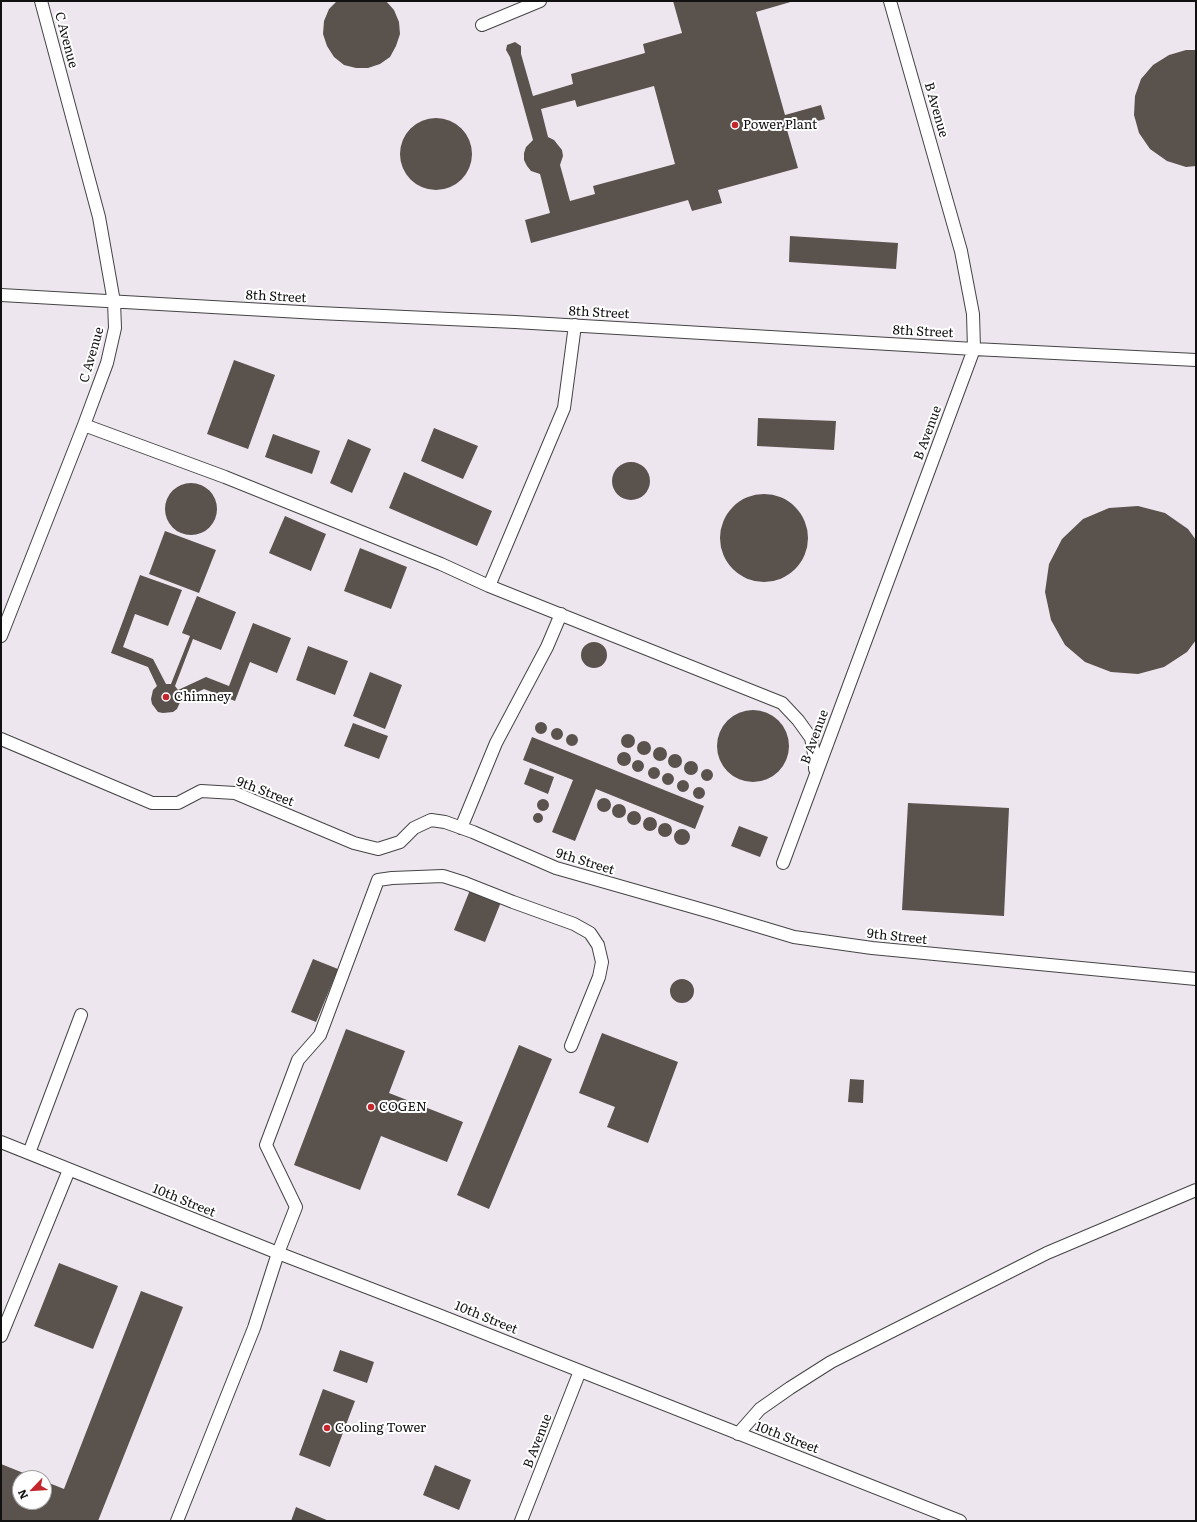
<!DOCTYPE html>
<html>
<head>
<meta charset="utf-8">
<style>
  body { margin:0 }
  #map { position:relative; width:1197px; height:1522px; overflow:hidden; background:#fffdf5; font-family:Literata,serif }
  canvas { display:block }
  .frame { position:absolute; inset:0; border:2px solid #111; pointer-events:none }
  .north { position:absolute; left:12px; top:1470px; width:40px; height:40px; box-sizing:border-box; background:#fff; border:1px solid #a0a0a0; border-radius:50%; rotate:245deg; font-size:11px; font-weight:700; line-height:16px; text-align:center; color:#111 }
  .north::after { content:''; display:block; margin:auto; width:14px; height:18px; background:#c4262e; clip-path:polygon(50% 0,100% 100%,50% 72%,0 100%) }
</style>
</head>
<body>
<div id="map">
<canvas width="1197" height="1522"></canvas>
<div class="frame"></div>
<div class="north">N</div>
</div>
<script>
const ctx = document.querySelector('canvas').getContext('2d');
ctx.lineJoin = 'round';
function fillPath(path, color) {
  ctx.fillStyle = color;
  ctx.fill(path, 'evenodd');
}
function shape(rows) {
  const path = new Path2D();
  for (const r of rows) {
    if (r.length === 3) {
      path.moveTo(r[0] + r[2], r[1]);
      path.arc(r[0], r[1], r[2], 0, 2 * Math.PI);
      continue;
    }
    path.moveTo(r[0], r[1]);
    for (let i = 2; i < r.length; i += 2) path.lineTo(r[i], r[i + 1]);
  }
  return path;
}
function strokePath(path, color, width, dash) {
  ctx.strokeStyle = color;
  ctx.lineWidth = width;
  ctx.lineCap = dash ? 'butt' : 'round';
  ctx.setLineDash(dash || []);
  ctx.stroke(path);
}
function write(font, color, halo, rows, align = 'center') {
  ctx.font = font + ' Literata,serif';
  ctx.lineWidth = 4;
  ctx.setLineDash([]);
  ctx.textBaseline = 'middle';
  ctx.strokeStyle = halo;
  ctx.fillStyle = color;
  for (const [text, x, y, turn = 0] of rows) {
    ctx.save();
    ctx.translate(x, y);
    ctx.rotate((+turn || 0) * Math.PI / 180);
    ctx.textAlign = isNaN(turn) ? turn : align;
    if (halo) ctx.strokeText(text, 0, 0);
    ctx.fillText(text, 0, 0);
    ctx.restore();
  }
}
fillPath(shape([
  [1,1,1196,1,1196,1521,1,1521],
  [20,1478,44,1478,44,1502,20,1502]
]), '#eee6ef');
fillPath(shape([
  [337,1,386,1,394,10,399,22,400,34,396,46,390,57,380,64,368,68,356,68,344,65,334,57,327,46,323,34,324,21,329,9],
  [673,1,794,1,756,12,785,115,821,105,825,119,787,130,798,168,718,190,722,203,692,211,688,200,531,243,525,220,550,213,540,174,531,171,527,166,524,160,524,153,526,147,533,140,510,57,506,50,507,45,515,42,521,46,521,54,533,96,573,84,571,74,645,53,643,44,682,33],
  [654,86,675,164,593,186,595,194,570,201,560,165,563,156,562,150,554,140,548,137,541,109,575,100,577,107],
  [1186,50,1196,50,1196,166,1186,167,1167,161,1150,149,1139,133,1134,115,1135,96,1141,79,1153,65,1169,55],
  [436,154,36],
  [790,236,898,243,896,269,789,262],
  [234,360,275,375,248,449,207,434],
  [758,418,836,421,834,450,757,446],
  [434,428,478,446,463,479,421,461],
  [273,434,320,451,312,474,265,457],
  [348,439,371,449,352,493,330,483],
  [631,481,19],
  [404,472,492,511,477,546,389,508],
  [191,509,26],
  [764,538,44],
  [1138,506,1165,513,1188,529,1196,540,1196,640,1187,652,1164,667,1138,674,1111,672,1085,662,1065,645,1051,620,1045,592,1049,564,1062,539,1083,519,1109,508],
  [285,516,326,534,311,571,269,553],
  [165,531,216,550,199,593,149,574],
  [360,548,407,567,391,609,344,591],
  [140,575,182,590,168,626,135,614,123,647,153,659,166,684,171,684,190,636,182,633,197,596,236,612,221,650,193,639,175,686,178,690,206,677,229,686,253,623,291,638,277,673,250,662,235,701,204,689,181,700,177,709,173,712,163,713,158,712,152,704,151,699,153,690,157,686,148,667,111,653],
  [594,655,13],
  [308,646,348,661,335,695,296,680],
  [370,672,402,685,385,729,353,716],
  [753,746,36],
  [541,728,6],
  [353,723,388,736,379,759,344,746],
  [557,734,6],
  [572,740,6],
  [628,741,7],
  [532,737,704,806,695,829,596,789,575,841,552,832,573,780,523,760],
  [644,748,7],
  [660,754,7],
  [624,759,7],
  [675,761,7],
  [638,766,6],
  [691,768,7],
  [654,773,6],
  [530,768,554,777,548,794,524,784],
  [707,775,6],
  [668,779,6],
  [683,786,6],
  [699,793,6],
  [604,805,7],
  [543,805,6],
  [908,803,1009,808,1004,916,902,910],
  [619,811,7],
  [634,818,7],
  [538,818,5],
  [650,824,7],
  [665,830,7],
  [739,826,768,837,760,857,731,846],
  [682,837,8],
  [470,890,501,902,485,942,454,930],
  [313,959,338,969,316,1022,291,1012],
  [682,991,12],
  [346,1029,405,1051,389,1093,463,1122,447,1162,381,1136,360,1190,294,1165],
  [602,1033,678,1062,648,1143,607,1127,615,1107,579,1093],
  [519,1045,552,1059,489,1209,457,1195],
  [850,1079,864,1080,863,1103,848,1102],
  [59,1263,118,1286,93,1349,34,1326],
  [141,1291,183,1307,98,1521,1,1521,1,1464,36,1478,20,1478,20,1502,44,1502,44,1481,64,1489],
  [340,1350,374,1362,367,1383,333,1371],
  [323,1389,355,1401,330,1467,299,1455],
  [435,1465,471,1480,459,1510,423,1495],
  [296,1507,329,1521,291,1521]
]), '#5a524d');
const lane = shape([
  [482,25,540,1],
  [1,295,318,313,515,322,974,349,1196,360],
  [84,425,225,477,441,564,489,586,782,703,798,720,811,738,815,759,815,769],
  [489,586,564,408,575,325],
  [1,636,84,425,107,363,115,328,114,302,99,217,41,1],
  [1,739,152,803,178,803,201,791,235,793,354,843,378,849,400,842,414,828,431,820,445,822,473,832,556,868,714,913,794,937,872,948,1196,979],
  [461,828,496,743,547,647,561,614],
  [783,863,974,349,973,314,961,251,890,1],
  [1,1142,278,1253,436,1314,960,1521],
  [29,1153,81,1015],
  [1,1336,69,1170],
  [738,1434,760,1409,790,1388,831,1362,1047,1253,1196,1190],
  [177,1521,254,1328,278,1253,296,1207,266,1145,298,1060,320,1035,378,880,392,878,443,876,465,883,513,902,574,924,590,933,598,945,602,962,599,977,571,1046],
  [521,1521,580,1371]
]);
strokePath(lane, '#444', 14);
strokePath(lane, '#fff', 12);
for (const [x, y, r, color] of [
  [735,125,4,"#c4262e"],
  [166,697,4,"#c4262e"],
  [371,1107,4,"#c4262e"],
  [327,1428,4,"#c4262e"]
]) {
  const dot = new Path2D();
  dot.arc(x, y, r, 0, 2 * Math.PI);
  ctx.fillStyle = color;
  ctx.fill(dot);
  strokePath(dot, '#fff', 1.5);
}
write('13px', '#111', '#fff', [
  ["C Avenue",66,40,75],
  ["B Avenue",936,110,74],
  ["8th Street",276,297,3],
  ["8th Street",599,313,3],
  ["8th Street",923,332,3],
  ["C Avenue",92,355,-74],
  ["B Avenue",928,433,-70],
  ["B Avenue",815,737,-70],
  ["9th Street",265,792,21],
  ["9th Street",585,862,17],
  ["9th Street",897,937,6],
  ["10th Street",184,1201,22],
  ["10th Street",486,1318,22],
  ["10th Street",787,1438,21],
  ["B Avenue",538,1441,-69]
]);
write('13px', '#111', '#fff', [
  ["Power Plant",743,125],
  ["Chimney",174,697],
  ["COGEN",379,1107],
  ["Cooling Tower",335,1428]
], 'left');
</script>
</body>
</html>
